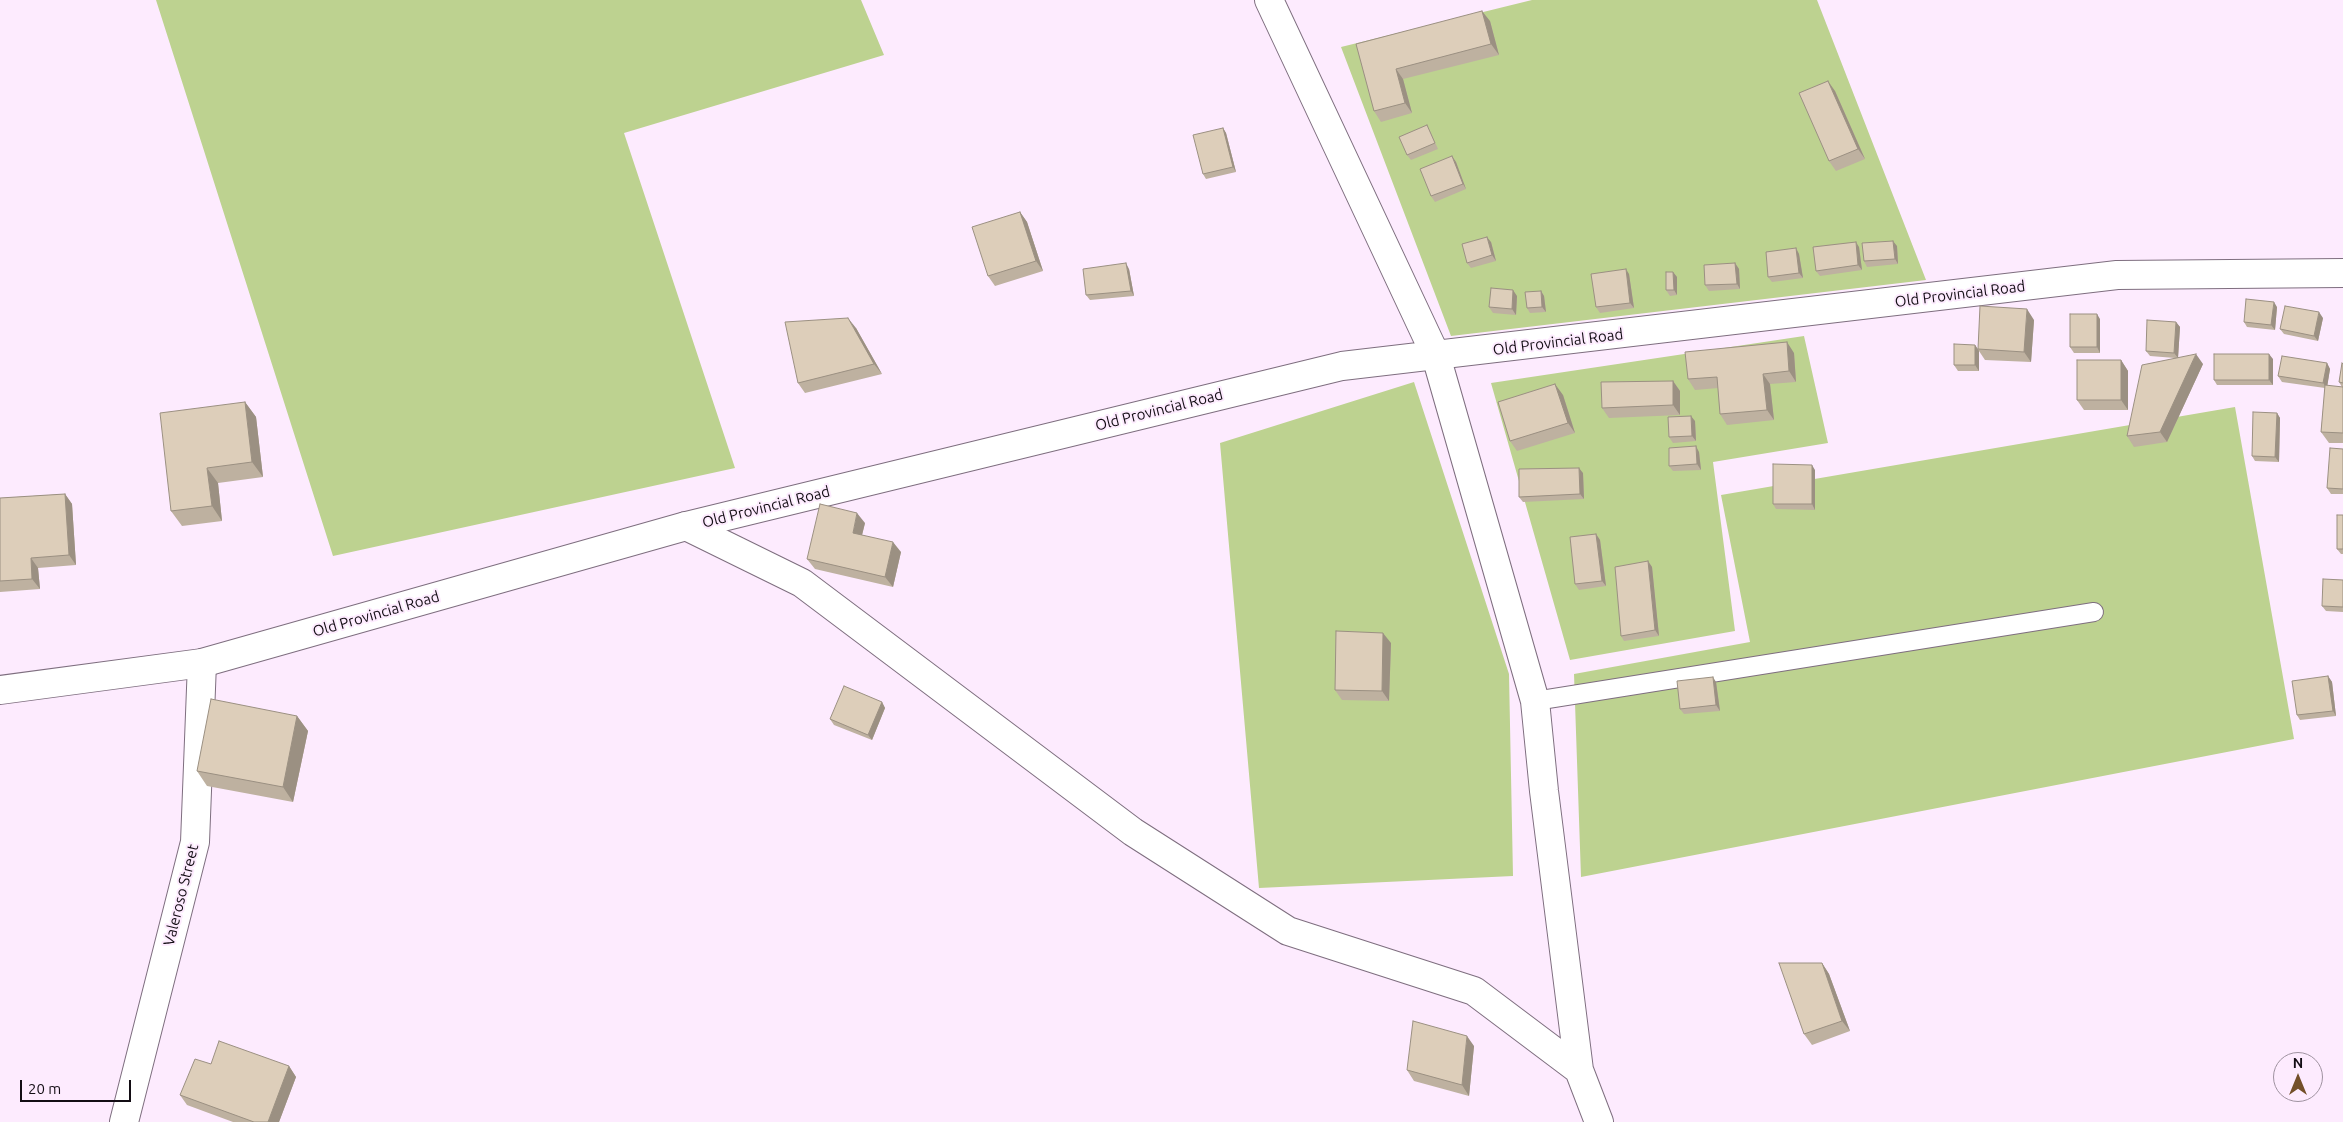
<!DOCTYPE html>
<html>
<head>
<meta charset="utf-8">
<style>
  body { margin:0 }
  #map { position:relative; width:2343px; height:1122px; overflow:hidden; background:#fdebfe; font-family:Ubuntu,sans-serif }
  canvas { display:block }
  .north { position:absolute; left:2273px; top:1052px; width:50px; height:50px; box-sizing:border-box; background:#fdebfe; border:1px solid #9f92a0; border-radius:50%; rotate:0deg; font-size:14px; font-weight:700; line-height:20px; text-align:center; color:#130d14 }
  .north::after { content:''; display:block; margin:auto; width:18px; height:22px; background:#74502a; clip-path:polygon(50% 0,100% 100%,50% 72%,0 100%) }
  .scale { position:absolute; left:20px; top:1080px; width:111px; height:22px; box-sizing:border-box; border:2px solid #130d14; border-top:0; padding-left:6px; font-size:15px; line-height:18px; white-space:nowrap; color:#130d14; -webkit-text-stroke:4px #fdebfe; paint-order:stroke }
</style>
</head>
<body>
<div id="map">
<canvas width="2343" height="1122"></canvas>
<div class="north">N</div>
<div class="scale">20 m</div>
</div>
<script>
const ctx = document.querySelector('canvas').getContext('2d');
ctx.lineJoin = 'round';
function fillPath(path, color) {
  ctx.fillStyle = color;
  ctx.fill(path, 'evenodd');
}
function shape(rows) {
  const path = new Path2D();
  for (const r of rows) {
    path.moveTo(r[0], r[1]);
    for (let i = 2; i < r.length; i += 2) path.lineTo(r[i], r[i + 1]);
  }
  return path;
}
function strokePath(path, color, width, dash) {
  ctx.strokeStyle = color;
  ctx.lineWidth = width;
  ctx.lineCap = dash ? 'butt' : 'round';
  ctx.setLineDash(dash || []);
  ctx.stroke(path);
}
function write(font, color, halo, rows, align = 'center') {
  ctx.font = font + ' Ubuntu,sans-serif';
  ctx.lineWidth = 4;
  ctx.setLineDash([]);
  ctx.textBaseline = 'middle';
  ctx.strokeStyle = halo;
  ctx.fillStyle = color;
  for (const [text, x, y, turn = 0] of rows) {
    ctx.save();
    ctx.translate(x, y);
    ctx.rotate((+turn || 0) * Math.PI / 180);
    ctx.textAlign = isNaN(turn) ? turn : align;
    if (halo) ctx.strokeText(text, 0, 0);
    ctx.fillText(text, 0, 0);
    ctx.restore();
  }
}
fillPath(shape([
  [156,0,861,0,884,55,624,133,735,468,333,556],
  [1532,0,1817,0,1926,280,1451,336,1341,47],
  [1804,336,1828,443,1713,462,1735,631,1570,660,1491,383],
  [1414,382,1509,674,1513,876,1259,888,1220,443],
  [2235,407,2294,739,1581,877,1574,674,1750,642,1721,495]
]), '#bdd290');
const lane = shape([
  [1535,701,2094,612]
]);
const street = shape([
  [1436,356,1535,701,1544,791,1579,1070,1599,1122],
  [686,526,802,583,1133,832,1288,931,1474,991,1579,1070],
  [124,1122,195,842,202,663]
]);
const secondary = shape([
  [1269,0,1436,356],
  [0,690,202,663,686,526,1342,366,2117,275,2343,273]
]);
strokePath(lane, '#7e6e7f', 20);
strokePath(street, '#7e6e7f', 30);
strokePath(secondary, '#7e6e7f', 30);
strokePath(lane, '#fff', 18);
strokePath(street, '#fff', 28);
strokePath(secondary, '#fff', 28);
fillPath(shape([
  [1490,21,1499,55,1403,79,1412,113,1381,122,1374,111,1356,44],
  [1835,91,1865,159,1836,171,1829,161],
  [1223,128,1226,133,1236,172,1206,179,1203,174],
  [1430,131,1438,149,1411,160,1407,155],
  [1452,156,1456,162,1466,189,1435,202,1431,196],
  [1020,212,1027,222,1043,271,995,286,988,276],
  [1491,242,1496,261,1471,268,1467,263],
  [1897,246,1898,264,1867,267,1864,261],
  [1859,247,1862,270,1820,276,1816,271],
  [1796,248,1799,254,1803,278,1772,282,1768,277],
  [1735,263,1739,269,1740,289,1709,291,1705,285],
  [1129,269,1134,296,1090,300,1086,295],
  [1673,272,1677,277,1677,295,1670,296,1666,290],
  [1629,274,1634,308,1600,313,1596,307],
  [1541,291,1544,296,1546,312,1530,313,1527,308],
  [1517,296,1516,315,1493,313,1489,307],
  [2277,307,2275,330,2247,327,2244,322],
  [2323,318,2318,341,2284,334,2280,329],
  [2100,319,2100,353,2074,353,2070,347],
  [2034,320,2031,362,1985,360,1979,351,1979,371,1958,371,1954,365,1975,345,1978,349],
  [2176,322,2180,327,2178,358,2203,364,2167,442,2134,447,2127,436,2175,358,2150,356,2146,351],
  [856,328,882,374,805,393,798,383],
  [1794,353,1796,382,1770,384,1774,420,1727,425,1720,414,1718,388,1695,390,1688,379],
  [2273,359,2273,385,2217,385,2214,380],
  [2121,360,2128,371,2128,410,2084,410,2077,400],
  [2327,363,2330,369,2327,386,2342,387,2339,382,2343,364,2343,443,2329,443,2321,432,2325,388,2282,382,2278,376],
  [1673,381,1680,391,1680,415,1609,418,1602,408],
  [1563,395,1575,433,1517,451,1510,441],
  [245,402,256,417,263,477,218,483,222,521,182,526,171,511],
  [2277,413,2280,418,2279,462,2255,461,2252,456],
  [1695,421,1696,441,1673,443,1669,437],
  [2343,449,2343,494,2331,494,2327,488],
  [1699,452,1701,470,1673,471,1669,466],
  [1815,470,1815,510,1776,509,1773,504],
  [1583,473,1584,499,1523,502,1519,497],
  [65,494,72,504,76,565,38,568,40,589,0,592,0,498],
  [2343,515,2343,554,2341,554,2337,549],
  [865,523,862,535,901,552,893,587,815,569,807,559],
  [1596,534,1600,540,1606,586,1579,590,1575,584],
  [1648,561,1652,567,1659,636,1624,641,1621,636],
  [2343,580,2343,612,2326,611,2322,606],
  [1391,643,1389,701,1342,700,1335,690],
  [2328,676,2332,682,2336,716,2300,720,2297,715],
  [1716,682,1720,711,1684,714,1680,709],
  [882,702,885,708,872,740,834,725,830,719],
  [297,716,308,731,293,802,207,786,197,771],
  [1822,963,1829,974,1850,1031,1812,1045,1804,1034],
  [1474,1046,1469,1096,1414,1081,1407,1070],
  [211,1064,289,1066,296,1077,279,1122,233,1122,187,1105,180,1095]
]), '#beb1a0');
fillPath(shape([
  [1482,11,1490,21,1499,55,1491,44],
  [1396,69,1403,79,1412,113,1405,103],
  [1828,81,1835,91,1865,159,1858,149],
  [1223,128,1226,133,1236,172,1233,167],
  [1452,156,1456,162,1466,189,1463,184],
  [1020,212,1027,222,1043,271,1036,261],
  [1487,237,1491,242,1496,261,1492,255],
  [1893,241,1897,246,1898,264,1895,259],
  [1856,242,1859,247,1862,270,1858,265],
  [1796,248,1799,254,1803,278,1799,273],
  [1126,263,1129,269,1134,296,1131,291],
  [1735,263,1739,269,1740,289,1737,284],
  [1626,269,1629,274,1634,308,1630,303],
  [1673,272,1677,277,1677,295,1674,290],
  [1513,290,1517,296,1516,315,1512,309],
  [1541,291,1544,296,1546,312,1542,307],
  [2274,302,2277,307,2275,330,2271,325],
  [2027,309,2034,320,2031,362,2024,352],
  [2319,312,2323,318,2318,341,2314,336],
  [2097,314,2100,319,2100,353,2097,347],
  [848,318,856,328,882,374,874,364],
  [2176,322,2180,327,2178,358,2174,353],
  [1787,342,1794,353,1796,382,1789,371],
  [1975,345,1979,351,1979,371,1975,365],
  [2196,354,2203,364,2167,442,2160,432],
  [2269,354,2273,359,2273,385,2269,380],
  [2121,360,2128,371,2128,410,2121,400],
  [2327,363,2330,369,2327,388,2323,383],
  [1763,374,1770,384,1774,420,1767,410],
  [1673,381,1680,391,1680,415,1673,405],
  [1555,384,1563,395,1575,433,1568,423],
  [245,402,256,417,263,477,252,462],
  [2277,413,2280,418,2279,462,2275,457],
  [1691,416,1695,421,1696,441,1692,436],
  [1696,446,1699,452,1701,470,1697,464],
  [1812,465,1815,470,1815,510,1812,504],
  [207,468,218,483,222,521,212,506],
  [1579,468,1583,473,1584,499,1580,494],
  [65,494,72,504,76,565,69,555],
  [857,513,865,523,860,543,853,533],
  [1596,534,1600,540,1606,586,1602,581],
  [893,542,901,552,893,587,885,577],
  [31,558,38,568,40,589,32,579],
  [1648,561,1652,567,1659,636,1655,630],
  [1383,633,1391,643,1389,701,1382,691],
  [2328,676,2332,682,2336,716,2333,711],
  [1713,677,1716,682,1720,711,1716,705],
  [882,702,885,708,872,740,868,735],
  [297,716,308,731,293,802,283,787],
  [1822,963,1829,974,1850,1031,1842,1021],
  [1467,1036,1474,1046,1469,1096,1462,1085],
  [289,1066,296,1077,279,1122,268,1122]
]), '#9b9082');
const building = shape([
  [1482,11,1491,44,1396,69,1405,103,1374,111,1356,44,1482,11],
  [1828,81,1858,149,1829,161,1799,93,1828,81],
  [1427,125,1435,143,1407,155,1399,137,1427,125],
  [1223,128,1233,167,1203,174,1193,135,1223,128],
  [1452,156,1463,184,1431,196,1420,169,1452,156],
  [1020,212,1036,261,988,276,972,227,1020,212],
  [1487,237,1492,255,1467,263,1462,244,1487,237],
  [1893,241,1895,259,1864,261,1862,243,1893,241],
  [1856,242,1858,265,1816,271,1813,247,1856,242],
  [1796,248,1799,273,1768,277,1766,252,1796,248],
  [1126,263,1131,291,1086,295,1083,269,1126,263],
  [1735,263,1737,284,1705,285,1704,265,1735,263],
  [1626,269,1630,303,1596,307,1591,274,1626,269],
  [1666,272,1673,272,1674,290,1666,290,1666,272],
  [1491,288,1513,290,1512,309,1489,307,1491,288],
  [1541,291,1542,307,1527,308,1525,292,1541,291],
  [2246,299,2274,302,2271,325,2244,322,2246,299],
  [1980,306,2027,309,2024,352,1978,349,1980,306],
  [2285,306,2319,312,2314,336,2280,329,2285,306],
  [2070,314,2097,314,2097,347,2070,347,2070,314],
  [848,318,874,364,798,383,785,322,848,318],
  [2147,320,2176,322,2174,353,2146,351,2147,320],
  [1787,342,1789,371,1763,374,1767,410,1720,414,1717,377,1688,379,1685,352,1787,342],
  [1954,344,1975,345,1975,365,1954,365,1954,344],
  [2196,354,2160,432,2127,436,2142,365,2196,354],
  [2214,354,2269,354,2269,380,2214,380,2214,354],
  [2282,356,2327,363,2323,383,2278,376,2282,356],
  [2077,360,2121,360,2121,400,2077,400,2077,360],
  [2342,363,2343,364,2343,383,2339,382,2342,363],
  [1673,381,1673,405,1602,408,1601,382,1673,381],
  [1555,384,1568,423,1510,441,1498,402,1555,384],
  [2325,385,2343,387,2343,433,2321,432,2325,385],
  [245,402,252,462,207,468,212,506,171,511,160,413,245,402],
  [2253,412,2277,413,2275,457,2252,456,2253,412],
  [1691,416,1692,436,1669,437,1668,417,1691,416],
  [1696,446,1697,464,1669,466,1669,448,1696,446],
  [2330,448,2343,449,2343,489,2327,488,2330,448],
  [1773,464,1812,465,1812,504,1773,504,1773,464],
  [1579,468,1580,494,1519,497,1519,469,1579,468],
  [65,494,69,555,31,558,32,579,0,581,0,498,65,494],
  [820,504,857,513,853,533,893,542,885,577,807,559,820,504],
  [2337,515,2343,515,2343,549,2337,549,2337,515],
  [1596,534,1602,581,1575,584,1570,537,1596,534],
  [1648,561,1655,630,1621,636,1615,567,1648,561],
  [2323,579,2343,580,2343,607,2322,606,2323,579],
  [1336,631,1383,633,1382,691,1335,690,1336,631],
  [2328,676,2333,711,2297,715,2292,681,2328,676],
  [1713,677,1716,705,1680,709,1677,681,1713,677],
  [844,686,882,702,868,735,830,719,844,686],
  [211,699,297,716,283,787,197,771,211,699],
  [1779,963,1822,963,1842,1021,1804,1034,1779,963],
  [1413,1021,1467,1036,1462,1085,1407,1070,1413,1021],
  [219,1041,289,1066,268,1122,254,1122,180,1095,195,1059,211,1064,219,1041]
]);
fillPath(building, '#ddceba');
strokePath(building, '#9b9082', 1);
write('15px', '#130d14', '#fdebfe', [
  ["Old Provincial Road",1960,294,-7],
  ["Old Provincial Road",1558,342,-7],
  ["Old Provincial Road",1159,410,-14],
  ["Old Provincial Road",766,507,-14],
  ["Old Provincial Road",376,614,-16],
  ["Valeroso Street",181,895,-76]
]);
</script>
</body>
</html>
